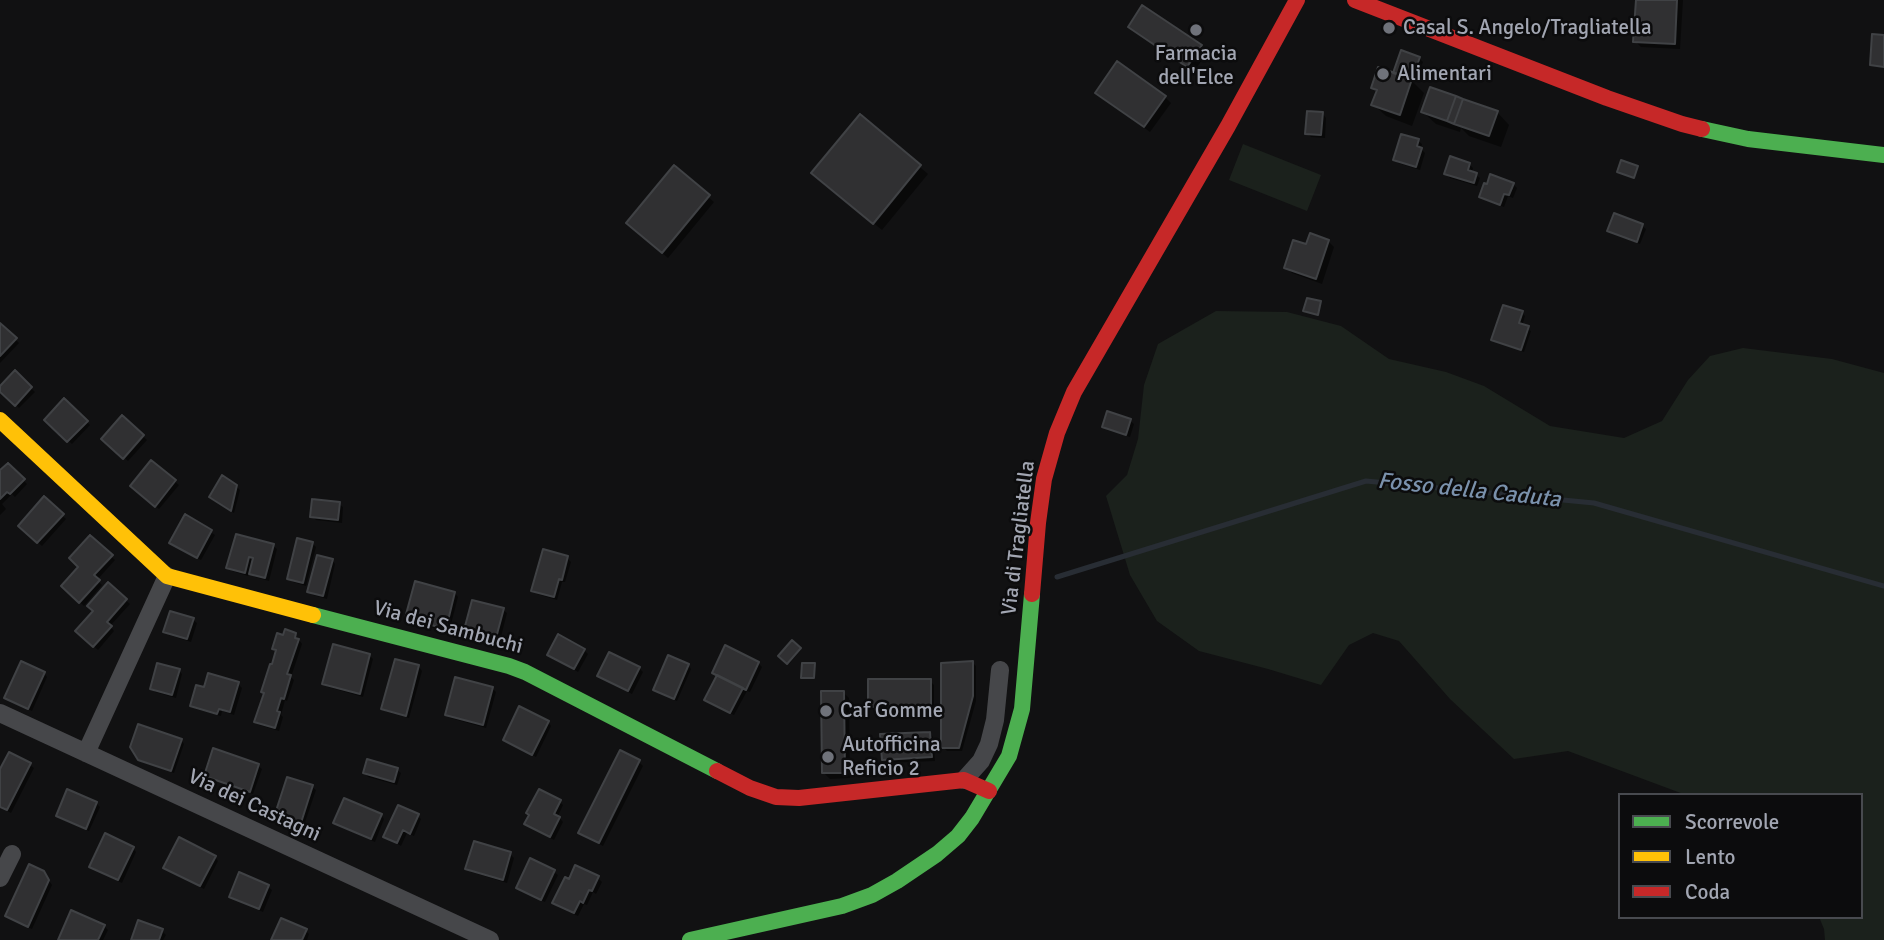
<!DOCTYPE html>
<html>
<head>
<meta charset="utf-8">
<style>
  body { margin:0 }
  #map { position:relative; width:1884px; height:940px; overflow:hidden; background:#111112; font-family:Signika,sans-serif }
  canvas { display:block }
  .legend { position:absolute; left:1618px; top:793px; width:245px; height:126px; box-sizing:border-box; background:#0c0c0d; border:2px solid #484a4f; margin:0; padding:9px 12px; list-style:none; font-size:21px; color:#a2a6b2 }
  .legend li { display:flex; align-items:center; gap:14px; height:35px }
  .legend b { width:35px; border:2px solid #484a4f }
</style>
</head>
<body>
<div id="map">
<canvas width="1884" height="940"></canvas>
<ul class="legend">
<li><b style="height:9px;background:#4caf50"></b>Scorrevole</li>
<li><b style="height:9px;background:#ffc107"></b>Lento</li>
<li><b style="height:9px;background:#c62828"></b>Coda</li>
</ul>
</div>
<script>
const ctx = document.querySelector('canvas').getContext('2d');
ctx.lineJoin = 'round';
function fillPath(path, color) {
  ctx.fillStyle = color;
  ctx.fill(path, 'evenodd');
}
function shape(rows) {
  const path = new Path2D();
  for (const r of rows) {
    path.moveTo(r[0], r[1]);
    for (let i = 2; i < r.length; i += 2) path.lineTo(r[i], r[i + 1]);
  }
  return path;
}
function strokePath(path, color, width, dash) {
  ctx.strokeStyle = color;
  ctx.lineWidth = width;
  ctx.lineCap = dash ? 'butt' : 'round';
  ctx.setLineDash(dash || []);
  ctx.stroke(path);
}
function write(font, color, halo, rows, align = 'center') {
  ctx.font = font + ' Signika,sans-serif';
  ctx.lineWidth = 5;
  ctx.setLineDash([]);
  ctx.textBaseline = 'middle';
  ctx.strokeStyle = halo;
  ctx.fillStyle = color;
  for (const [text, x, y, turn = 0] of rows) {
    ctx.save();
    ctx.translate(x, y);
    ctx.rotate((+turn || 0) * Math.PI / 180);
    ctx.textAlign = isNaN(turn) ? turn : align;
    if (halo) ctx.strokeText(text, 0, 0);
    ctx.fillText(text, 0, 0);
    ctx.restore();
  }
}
fillPath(shape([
  [1243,144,1321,175,1307,211,1229,180],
  [1216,311,1287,312,1341,326,1389,359,1446,372,1484,386,1550,426,1624,438,1662,421,1688,380,1710,356,1743,348,1832,359,1884,373,1884,940,1825,940,1824,929,1819,917,1861,917,1861,795,1686,795,1568,751,1514,759,1450,699,1399,641,1373,633,1349,645,1321,685,1268,669,1199,651,1157,621,1130,575,1106,496,1127,475,1138,439,1144,385,1158,344]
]), '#1b211c');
fillPath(shape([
  [1638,0,1683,0,1680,49,1641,47,1635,41],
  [1130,27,1201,47,1207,52,1194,72,1136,33],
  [1419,58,1423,62,1416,81,1411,75,1411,80,1424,93,1412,126,1386,116,1373,104,1378,92,1373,87],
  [1165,97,1171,103,1150,132,1103,98],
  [1423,112,1497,112,1509,125,1501,147,1469,136,1461,128,1460,132,1436,124],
  [1323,114,1326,118,1325,138,1311,137,1307,133],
  [860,116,928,174,882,230,822,181],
  [1418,141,1422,144,1421,149,1425,153,1420,170,1398,163,1395,159],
  [1469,164,1473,168,1472,173,1480,178,1477,186,1450,178,1446,174],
  [1513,184,1517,188,1513,198,1508,196,1504,207,1485,200,1481,197],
  [708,197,714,202,668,258,634,229],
  [1642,226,1646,229,1640,244,1613,234,1609,230],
  [1328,241,1334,247,1322,284,1292,273,1286,267,1307,247],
  [1522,313,1525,316,1522,326,1531,331,1524,352,1497,343,1493,340],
  [0,325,19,343,0,363],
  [15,373,35,392,19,408,0,389],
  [64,400,90,425,72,444,46,420],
  [122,417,147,440,128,461,103,439],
  [1130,421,1134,424,1130,437,1107,430,1104,427],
  [151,462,179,485,159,509,136,490],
  [8,465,27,484,15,497,12,494,2,504,6,509,0,515,0,473],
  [236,486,240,490,234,513,215,500],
  [44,499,66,519,42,546,20,526],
  [339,504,343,507,342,523,316,520,312,516],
  [186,517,215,535,201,560,175,546],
  [237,536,273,546,277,549,269,581,255,577,249,572,248,576,232,571,228,567],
  [90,537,115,560,97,580,102,585,84,606,63,586,81,567],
  [312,543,316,547,306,586,293,582,289,578],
  [567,558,571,562,565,582,562,582,557,600,537,594,533,590],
  [332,560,335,564,327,599,313,595,309,591],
  [108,585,130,604,110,626,114,631,98,650,77,631,95,611],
  [455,593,458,597,449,632,411,622,407,618],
  [503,610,507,613,500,641,470,633,466,629],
  [193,620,197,623,191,642,169,635,165,631],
  [295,634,302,644,291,677,294,680,287,701,285,700,281,715,283,717,279,731,259,725,256,722,277,651,274,648],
  [792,642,801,650,789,664,780,656],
  [726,648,758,663,762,667,750,692,747,691,734,715,710,704,707,700,718,677,714,673],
  [584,650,588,654,578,672,549,654],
  [369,655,373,659,363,697,328,687,324,684],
  [973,663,976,666,976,701,962,751,947,751,943,747],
  [688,665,691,669,677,701,659,693,655,689],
  [419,667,422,671,409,718,387,712,383,709],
  [639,668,643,672,632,694,603,679,599,676],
  [179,671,182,674,176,698,155,692,152,688],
  [44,673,47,677,32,711,10,701,6,698],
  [930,681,934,685,934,710,873,710,870,706],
  [238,684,242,688,234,715,222,711,221,716,196,709,192,705,205,690],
  [492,688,496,692,486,728,450,718,447,714],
  [843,692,849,698,850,778,830,779,824,773],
  [548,722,551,726,536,757,509,743,505,740],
  [930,733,933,737,935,761,887,763,883,759],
  [181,740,184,744,174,773,144,763,140,759],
  [620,752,639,762,643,766,603,846,584,836,580,833],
  [30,765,34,768,11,813,0,807,0,773],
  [258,766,262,769,253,794,210,779,206,775],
  [397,770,401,773,397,785,368,777,365,773],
  [312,787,316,790,303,828,279,820,276,817],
  [560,802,563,805,558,816,563,822,554,840,530,827,526,824],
  [96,803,100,807,89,831,61,819,58,815],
  [381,815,384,819,375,842,339,826,335,823],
  [418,816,421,819,414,836,407,833,401,846,385,836],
  [133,848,136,852,122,883,95,870,91,866],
  [510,854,514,858,507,883,471,872,467,868],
  [215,857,218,861,204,889,169,871,166,868],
  [531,860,554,872,558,875,545,902,521,891,518,888],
  [576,867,598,878,602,882,596,894,593,892,587,905,584,904,578,916,558,907,554,903,569,881],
  [43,872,52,885,32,929,11,920,7,916],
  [268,887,272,890,263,912,235,900,231,896],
  [104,926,108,930,103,940,60,940],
  [162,931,166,935,163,940,132,940],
  [306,931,309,934,307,940,273,940]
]), '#0007');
strokePath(shape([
  [1057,577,1366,481,1594,503,1884,586]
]), '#282d34', 5);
const building = shape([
  [1636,0,1677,0,1675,44,1633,42,1636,0],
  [1142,5,1202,45,1187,67,1128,27,1142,5],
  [1872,34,1884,35,1884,67,1870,65,1872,34],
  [1401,50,1420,57,1412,79,1393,73,1401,50],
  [1117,61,1166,96,1144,127,1095,93,1117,61],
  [1378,67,1412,79,1400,115,1371,105,1377,90,1371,88,1378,67],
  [1430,87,1456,96,1447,121,1421,112,1430,87],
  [1456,96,1463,99,1454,124,1447,121,1456,96],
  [1463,99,1498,111,1489,136,1454,124,1463,99],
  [1307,111,1323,112,1321,135,1305,134,1307,111],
  [860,114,921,165,873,224,811,173,860,114],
  [1401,134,1419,139,1417,146,1422,148,1416,167,1393,160,1401,134],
  [1450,156,1470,163,1468,170,1477,173,1474,183,1444,174,1450,156],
  [1621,160,1638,166,1634,178,1617,172,1621,160],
  [674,165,710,195,662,253,626,223,674,165],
  [1490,174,1514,183,1509,195,1504,194,1500,205,1479,197,1484,183,1487,184,1490,174],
  [1614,213,1643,224,1637,242,1607,231,1614,213],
  [1310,233,1329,240,1316,279,1284,268,1293,240,1306,244,1310,233],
  [1307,298,1321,301,1318,315,1303,311,1307,298],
  [1503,305,1523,311,1519,323,1529,326,1521,350,1491,340,1503,305],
  [0,323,17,338,0,356,0,323],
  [15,370,32,387,15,406,0,392,0,386,15,370],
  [64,398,88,421,67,442,44,420,64,398],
  [1107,411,1131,419,1126,435,1102,427,1107,411],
  [122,415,144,435,123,459,101,439,122,415],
  [151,460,176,480,155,507,130,486,151,460],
  [8,463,25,479,10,494,7,492,0,499,0,470,8,463],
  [222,475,237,485,231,511,209,497,222,475],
  [44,496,64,514,37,543,18,526,44,496],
  [312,499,340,502,338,520,310,517,312,499],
  [185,514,212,530,197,558,169,543,185,514],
  [236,534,274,544,265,578,249,574,253,558,249,557,245,573,226,568,236,534],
  [90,535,113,555,94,575,100,580,79,603,61,586,78,567,69,558,90,535],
  [297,538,313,542,303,583,287,579,297,538],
  [543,549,568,556,562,580,559,579,554,597,531,591,543,549],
  [317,555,333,559,323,596,307,592,317,555],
  [415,581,455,592,446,629,405,618,415,581],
  [108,582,127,599,107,622,112,626,93,647,75,631,93,611,87,606,108,582],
  [472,600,504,608,496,638,464,630,472,600],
  [170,611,194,618,187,639,163,632,170,611],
  [285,629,296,633,295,638,299,639,287,674,291,675,284,699,281,698,277,711,280,712,275,728,254,722,264,693,261,692,270,664,272,664,276,650,272,649,277,633,283,635,285,629],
  [558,634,585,649,574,669,547,655,558,634],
  [792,640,801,648,787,664,778,656,792,640],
  [333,644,370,654,360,694,322,684,333,644],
  [725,645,759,662,746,690,712,673,725,645],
  [609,652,640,667,628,691,597,676,609,652],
  [668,655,689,664,674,699,653,690,668,655],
  [395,659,419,665,406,716,381,709,395,659],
  [21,661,45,672,28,709,4,698,21,661],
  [973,661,973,696,959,748,941,748,941,663,973,661],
  [157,663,180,669,172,695,150,689,157,663],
  [802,663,815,663,814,678,801,678,802,663],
  [208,673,239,682,230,712,219,709,217,714,190,706,196,685,204,687,208,673],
  [717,675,743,688,730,713,704,700,717,675],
  [455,677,493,687,483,725,445,715,455,677],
  [868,679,931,679,931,707,868,707,868,679],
  [821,691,844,691,845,773,822,773,821,691],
  [519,706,549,721,532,755,503,740,519,706],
  [138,724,182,739,171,771,138,760,130,747,138,724],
  [930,732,932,757,882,760,880,734,930,732],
  [213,748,259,764,250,792,204,776,213,748],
  [620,750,640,760,599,843,578,833,620,750],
  [9,752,31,763,7,810,0,807,0,769,9,752],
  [367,759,398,768,394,782,363,773,367,759],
  [287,777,313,785,300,826,274,817,287,777],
  [67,789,97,802,86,829,56,816,67,789],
  [539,789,561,800,554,814,560,817,550,837,524,824,529,815,526,813,539,789],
  [344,798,382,814,371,839,333,823,344,798],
  [398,805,419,814,410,834,403,830,397,843,383,837,398,805],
  [105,833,134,847,118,880,89,867,105,833],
  [179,837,216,856,200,886,163,868,179,837],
  [474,841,511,852,503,880,465,869,474,841],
  [530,858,555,870,541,900,516,888,530,858],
  [29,864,44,871,49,880,28,927,5,916,29,864],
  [575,865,599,876,592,891,589,890,583,903,580,901,574,913,552,903,565,877,569,879,575,865],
  [239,872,269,885,259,909,229,897,239,872],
  [71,910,105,925,98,940,58,940,71,910],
  [281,918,307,929,302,940,271,940,281,918],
  [138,920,163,929,159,940,131,940,138,920]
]);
fillPath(building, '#303032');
strokePath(building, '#404245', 2);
strokePath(shape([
  [0,713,490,940],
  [86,753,167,576],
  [964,780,981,761,989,744,995,720,1000,670],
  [0,878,12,854]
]), '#46474a', 18);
strokePath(shape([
  [1702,129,1748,139,1884,155],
  [313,615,509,666,525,672,717,771],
  [690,940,842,906,872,895,897,881,937,854,958,836,972,818,1009,756,1022,709,1032,594]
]), '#4caf50', 16);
strokePath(shape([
  [0,420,167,576,313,615]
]), '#ffc107', 16);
strokePath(shape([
  [1355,0,1607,98,1682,124,1702,129],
  [1032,594,1038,523,1044,479,1057,433,1074,392,1228,126,1297,0],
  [717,771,750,788,776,797,799,798,964,780,989,791]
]), '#c62828', 16);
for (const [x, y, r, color] of [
  [1389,28,7,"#6f727a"],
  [1196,30,7,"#6f727a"],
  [1383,74,7,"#6f727a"],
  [826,711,7,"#6f727a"],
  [828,757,7,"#6f727a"]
]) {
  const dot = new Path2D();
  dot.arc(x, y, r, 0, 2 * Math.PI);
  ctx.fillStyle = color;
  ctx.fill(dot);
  strokePath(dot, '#0c0c0d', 2.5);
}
write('21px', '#a2a6b2', '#0c0c0d', [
  ["Casal S. Angelo/Tragliatella",1403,28],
  ["Farmacia",1196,54,"center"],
  ["dell'Elce",1196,78,"center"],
  ["Alimentari",1397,74],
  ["Caf Gomme",840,711],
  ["Autofficina",842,745],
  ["Reficio 2",842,769]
], 'left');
write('21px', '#a2a6b2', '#0c0c0d', [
  ["Via di Tragliatella",1019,538,-83],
  ["Via dei Sambuchi",448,628,15],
  ["Via dei Castagni",254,806,25]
]);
write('italic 23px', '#7a91ac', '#0c0c0d', [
  ["Fosso della Caduta",1469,491,6]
]);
</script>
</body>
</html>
